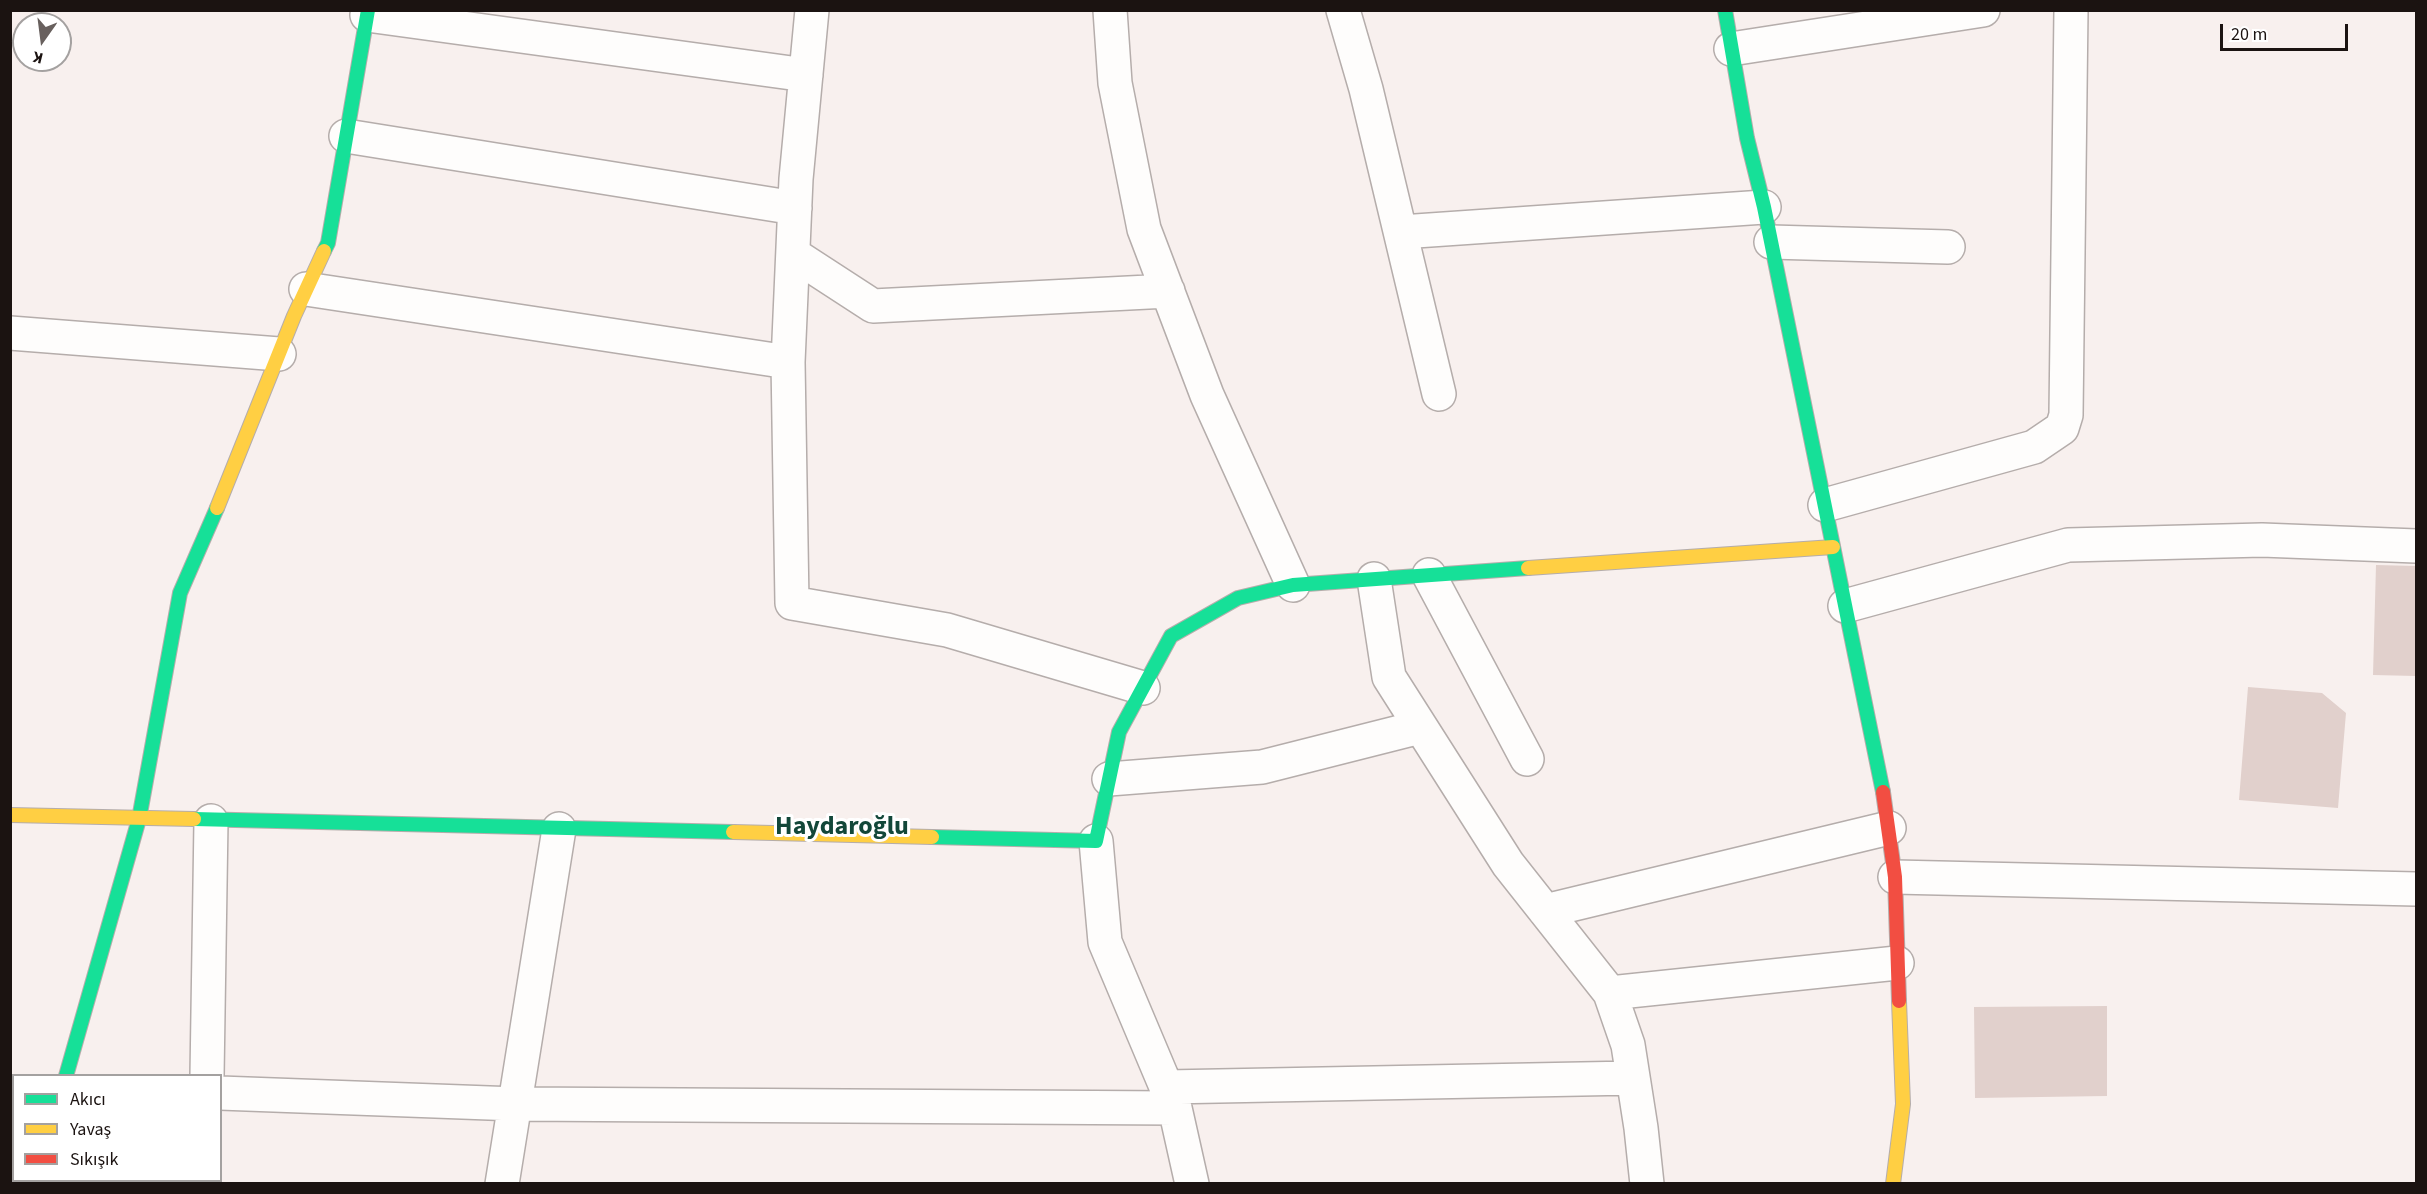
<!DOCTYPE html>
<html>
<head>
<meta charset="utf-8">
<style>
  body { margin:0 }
  #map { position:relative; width:2427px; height:1194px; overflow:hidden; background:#f8f0ee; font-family:"Source Sans 3",sans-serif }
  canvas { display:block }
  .frame { position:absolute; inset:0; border:12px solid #1b1311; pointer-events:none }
  .legend { position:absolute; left:12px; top:1074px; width:210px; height:108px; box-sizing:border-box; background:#fff; border:2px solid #a4a1a0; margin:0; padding:8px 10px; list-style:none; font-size:18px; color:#1b1311 }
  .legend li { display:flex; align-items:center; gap:12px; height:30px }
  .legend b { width:30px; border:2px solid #a4a1a0 }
  .north { position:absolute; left:12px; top:12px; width:60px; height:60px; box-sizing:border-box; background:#fff; border:2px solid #a4a1a0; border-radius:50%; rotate:194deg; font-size:16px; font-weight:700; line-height:24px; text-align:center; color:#1b1311 }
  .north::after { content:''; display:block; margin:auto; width:21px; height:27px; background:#68605e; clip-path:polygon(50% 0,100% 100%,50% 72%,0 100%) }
  .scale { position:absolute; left:2220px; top:24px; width:128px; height:27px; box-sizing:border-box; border:3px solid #1b1311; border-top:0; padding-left:8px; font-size:18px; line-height:21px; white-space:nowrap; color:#1b1311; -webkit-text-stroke:4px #fff; paint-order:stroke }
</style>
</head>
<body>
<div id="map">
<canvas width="2427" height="1194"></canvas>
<div class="frame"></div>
<ul class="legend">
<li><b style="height:8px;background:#16e098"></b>Akıcı</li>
<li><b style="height:8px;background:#ffcf43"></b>Yavaş</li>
<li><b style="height:8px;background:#f24e42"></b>Sıkışık</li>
</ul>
<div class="north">K</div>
<div class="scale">20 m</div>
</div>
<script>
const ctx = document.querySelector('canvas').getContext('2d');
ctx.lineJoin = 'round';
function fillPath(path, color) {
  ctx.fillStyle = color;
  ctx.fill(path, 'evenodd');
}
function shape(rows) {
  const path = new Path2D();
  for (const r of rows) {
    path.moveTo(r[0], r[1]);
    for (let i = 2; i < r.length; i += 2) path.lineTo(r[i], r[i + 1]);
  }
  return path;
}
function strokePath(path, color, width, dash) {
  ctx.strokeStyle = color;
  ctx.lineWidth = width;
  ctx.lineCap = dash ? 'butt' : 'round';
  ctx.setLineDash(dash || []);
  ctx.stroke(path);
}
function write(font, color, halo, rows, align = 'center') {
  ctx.font = font + ' "Source Sans 3",sans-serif';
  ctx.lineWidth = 6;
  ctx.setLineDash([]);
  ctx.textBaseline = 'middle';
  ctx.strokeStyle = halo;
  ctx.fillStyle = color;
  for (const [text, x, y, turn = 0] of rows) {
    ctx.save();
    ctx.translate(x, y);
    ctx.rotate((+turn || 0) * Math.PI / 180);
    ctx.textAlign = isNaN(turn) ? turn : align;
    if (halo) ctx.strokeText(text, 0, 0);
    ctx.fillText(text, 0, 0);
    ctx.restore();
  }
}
fillPath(shape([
  [2376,565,2416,566,2416,676,2373,675],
  [2248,687,2322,693,2346,713,2338,808,2239,800],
  [2107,1006,2107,1096,1975,1098,1974,1007]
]), '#e1d0cc');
const street = shape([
  [812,10,796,179,788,362,792,603,947,630,1143,688],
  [1110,10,1115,83,1144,229,1207,395,1293,585],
  [1343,10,1366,89,1439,394],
  [367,15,806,75],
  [1731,49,1983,10],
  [346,136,795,208],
  [1401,232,1764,207],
  [1771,242,1948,247],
  [793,254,873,306,1168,291],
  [306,289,788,362],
  [10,333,279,354],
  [1825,505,2034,447,2062,428,2066,415,2071,10],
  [1429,575,1527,759],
  [1374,579,1389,677,1508,864,1610,993,1628,1045,1641,1128,1647,1184],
  [1845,606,2068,545,2262,540,2416,546],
  [1109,779,1262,767,1420,727],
  [1096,841,1105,942,1175,1108,1192,1184],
  [1895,877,2416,889],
  [1545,911,1889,828],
  [1610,993,1897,963],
  [207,1076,211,821],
  [1167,1087,1633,1078],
  [220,1093,516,1104,1175,1108],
  [22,1180,35,1184,36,1180],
  [502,1184,559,829]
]);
const fast = shape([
  [1725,10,1747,138,1764,207,1883,792],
  [324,251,328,243,368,10],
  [194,819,733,832],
  [932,837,1096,841,1119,732,1171,636,1238,598,1293,585,1528,568],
  [66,1076,139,819,180,593,217,508]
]);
const slow = shape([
  [217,508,294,316,324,251],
  [1528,568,1833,547],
  [10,815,194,819],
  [733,832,932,837],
  [1893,1184,1903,1104,1899,1001]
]);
const jam = shape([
  [1883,792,1895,877,1899,1001]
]);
strokePath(street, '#b5adab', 36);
strokePath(fast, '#b5adab', 16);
strokePath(slow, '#b5adab', 16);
strokePath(jam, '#b5adab', 16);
strokePath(street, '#fefdfc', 33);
strokePath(fast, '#16e098', 14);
strokePath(slow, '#ffcf43', 14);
strokePath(jam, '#f24e42', 14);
write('bold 26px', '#124739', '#fff', [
  ["Haydaroğlu",842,828]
]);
</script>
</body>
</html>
